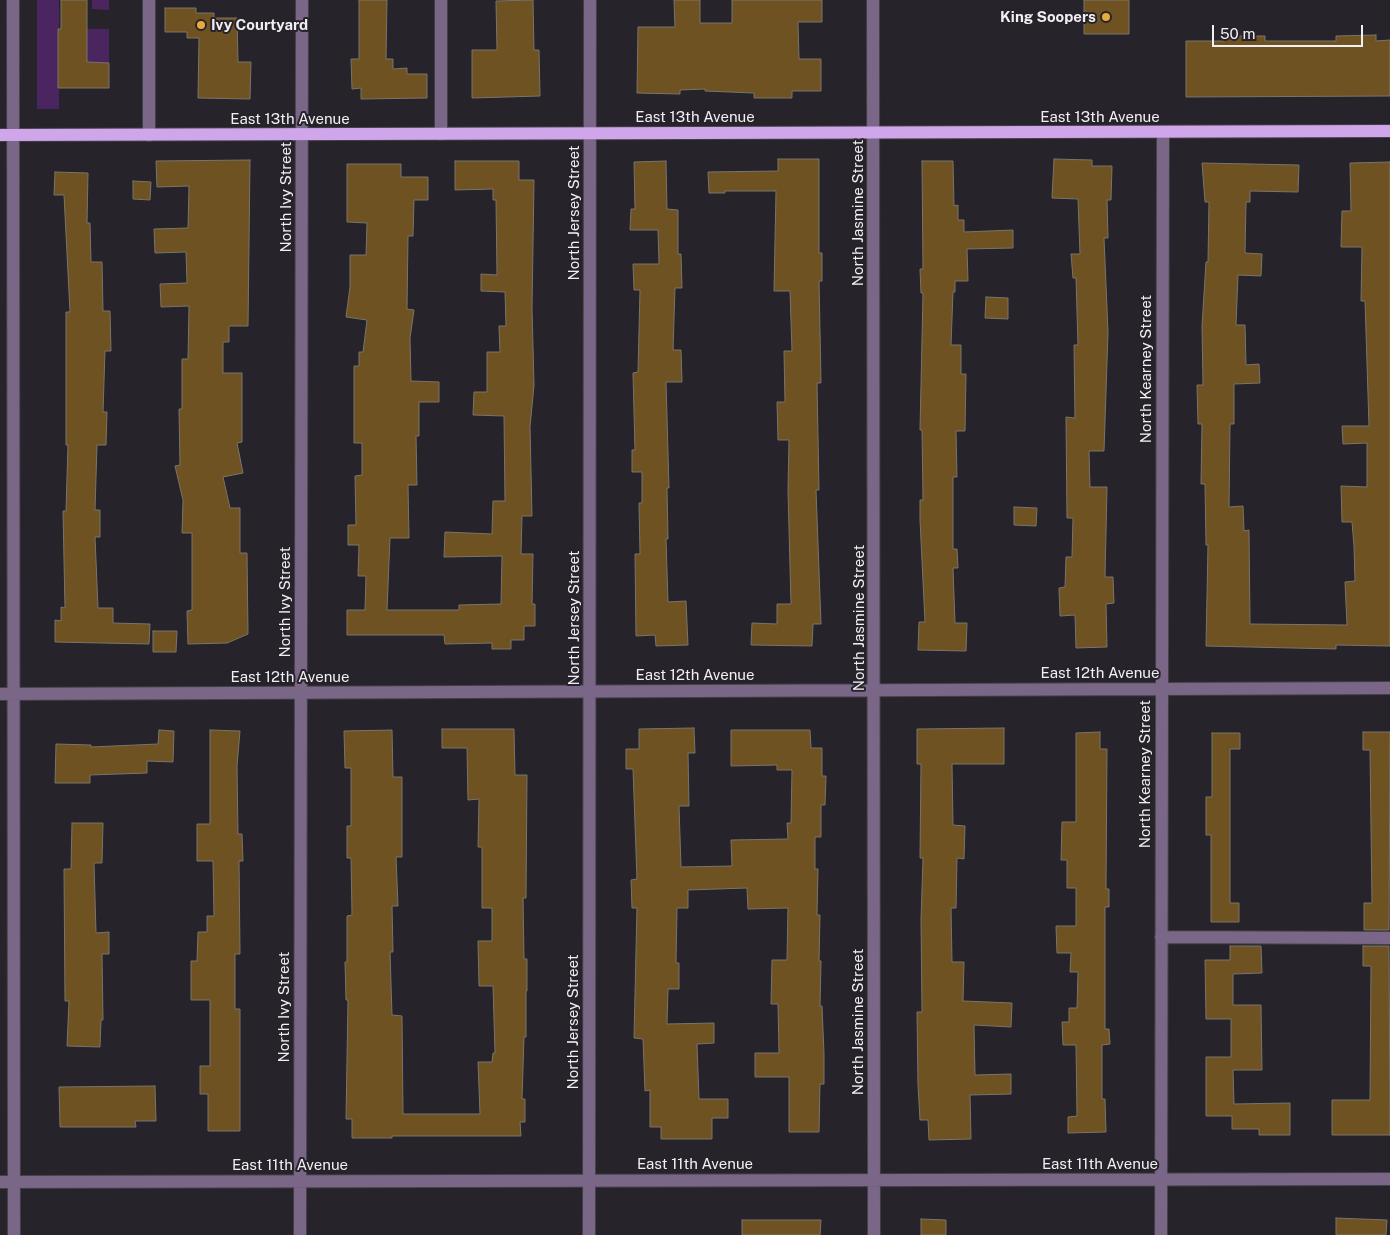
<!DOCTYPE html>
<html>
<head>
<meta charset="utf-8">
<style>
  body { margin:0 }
  #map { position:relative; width:1390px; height:1235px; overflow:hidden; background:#27232a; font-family:"Public Sans",sans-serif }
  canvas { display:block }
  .scale { position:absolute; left:1212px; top:25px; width:151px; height:22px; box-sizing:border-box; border:2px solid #f2eff4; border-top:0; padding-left:6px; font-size:15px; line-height:18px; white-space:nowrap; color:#f2eff4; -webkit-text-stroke:4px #27232a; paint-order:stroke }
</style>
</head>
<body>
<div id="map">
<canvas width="1390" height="1235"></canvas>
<div class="scale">50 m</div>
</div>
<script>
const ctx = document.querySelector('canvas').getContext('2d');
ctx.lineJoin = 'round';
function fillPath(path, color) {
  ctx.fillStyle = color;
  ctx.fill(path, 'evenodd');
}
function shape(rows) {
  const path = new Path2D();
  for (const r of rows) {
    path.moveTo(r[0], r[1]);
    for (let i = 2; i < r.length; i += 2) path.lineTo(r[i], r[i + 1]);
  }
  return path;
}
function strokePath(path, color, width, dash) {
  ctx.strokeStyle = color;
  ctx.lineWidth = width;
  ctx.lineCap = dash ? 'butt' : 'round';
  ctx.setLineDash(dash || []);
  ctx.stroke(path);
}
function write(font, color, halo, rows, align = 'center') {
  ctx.font = font + ' "Public Sans",sans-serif';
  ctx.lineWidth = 4;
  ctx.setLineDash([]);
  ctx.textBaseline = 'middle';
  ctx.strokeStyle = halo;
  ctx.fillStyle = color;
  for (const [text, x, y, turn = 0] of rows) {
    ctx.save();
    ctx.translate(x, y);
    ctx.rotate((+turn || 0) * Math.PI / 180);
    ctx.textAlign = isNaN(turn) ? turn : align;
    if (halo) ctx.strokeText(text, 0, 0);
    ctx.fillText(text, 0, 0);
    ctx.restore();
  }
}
fillPath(shape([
  [37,0,59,0,59,109,37,109],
  [92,0,109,0,109,10,92,9],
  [87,29,109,29,109,63,87,62]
]), '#4a255f');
const building = shape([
  [61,0,87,0,87,62,109,63,109,88,58,88,58,29,61,29,61,0],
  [359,0,387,0,386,59,393,59,393,69,407,68,407,74,427,74,427,98,361,99,361,88,352,89,351,59,359,59,359,0],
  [533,0,534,50,539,50,540,96,472,98,472,50,497,50,496,1,533,0],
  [674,0,700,0,700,23,732,23,732,0,822,0,822,22,798,22,799,59,821,59,821,91,792,91,792,98,754,98,754,93,705,91,705,89,680,90,680,94,637,93,638,27,675,27,674,0],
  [1084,0,1129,0,1129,34,1084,34,1084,0],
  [165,8,196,8,196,13,214,13,214,18,237,18,238,62,251,62,250,99,198,98,199,38,187,38,187,32,165,32,165,8],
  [1376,35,1376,41,1390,40,1390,96,1186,97,1186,41,1224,41,1224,36,1265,36,1265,41,1336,41,1336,36,1376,35],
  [778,159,819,159,819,253,822,253,822,281,819,281,821,383,817,383,819,490,816,490,821,624,813,624,812,646,751,645,752,623,777,624,777,604,791,604,788,491,789,440,778,440,777,402,785,402,784,351,792,351,790,291,774,291,776,191,725,191,725,193,709,193,708,172,778,171,778,159],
  [1054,159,1092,160,1092,166,1112,166,1111,200,1107,200,1108,238,1104,238,1108,332,1104,451,1089,451,1090,487,1107,487,1105,577,1113,577,1114,603,1106,604,1107,647,1076,648,1075,615,1060,616,1059,588,1065,587,1066,557,1072,557,1073,518,1067,518,1066,417,1075,418,1074,345,1078,345,1076,278,1073,278,1071,254,1080,254,1078,199,1052,198,1054,159],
  [250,160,248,326,229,326,229,342,223,342,223,373,242,373,242,442,237,443,243,473,223,477,230,508,240,508,240,553,247,553,248,634,227,643,188,644,187,611,192,610,192,533,182,533,183,500,175,466,180,465,179,409,182,409,182,359,188,359,189,306,161,307,160,284,187,283,186,252,155,253,154,229,188,228,189,186,157,187,156,161,250,160],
  [455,161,519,161,519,180,534,180,532,308,534,385,530,427,532,516,522,516,521,554,533,554,532,604,535,604,535,626,524,626,524,640,511,640,511,649,492,649,492,643,445,644,444,635,347,635,347,610,365,610,366,576,358,576,359,545,348,545,348,525,356,525,355,476,362,475,362,443,354,443,354,366,359,366,359,352,363,352,367,320,346,317,350,287,350,255,366,255,367,223,347,222,347,164,401,164,401,177,428,177,428,200,414,200,413,236,408,236,407,309,414,310,410,338,411,381,439,382,439,402,419,402,419,436,416,436,417,485,408,485,409,538,390,538,387,610,459,610,459,605,501,604,502,556,444,557,445,532,492,534,493,501,505,501,504,416,473,415,474,392,487,392,487,352,500,352,499,326,506,326,505,292,481,291,481,274,497,275,496,200,493,200,493,189,455,190,455,161],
  [666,161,667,209,678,210,678,254,681,254,682,288,675,288,673,350,681,350,682,382,666,382,669,488,667,488,668,539,666,539,668,602,686,601,688,645,656,646,655,635,636,636,635,554,640,554,639,503,642,503,642,472,632,472,632,450,635,450,633,373,638,372,640,290,634,290,633,264,659,264,658,230,630,230,631,209,635,209,634,162,666,161],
  [922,161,953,161,954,206,958,205,958,220,964,220,964,232,1013,230,1013,248,967,249,968,281,955,281,955,292,953,292,951,345,961,345,961,374,966,374,965,431,956,431,957,477,953,477,953,549,957,549,958,568,953,568,955,623,967,623,966,651,918,650,919,622,925,622,920,520,920,500,923,500,922,430,920,430,923,293,921,293,920,269,923,269,922,161],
  [1390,162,1390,646,1336,645,1336,649,1206,646,1208,545,1206,545,1205,484,1201,484,1202,424,1198,424,1197,385,1203,385,1202,326,1206,262,1208,262,1209,202,1205,202,1202,163,1299,165,1298,192,1250,191,1250,202,1246,202,1245,253,1262,254,1261,276,1238,275,1236,325,1245,325,1246,365,1259,364,1260,383,1234,384,1234,424,1230,424,1229,507,1243,506,1244,531,1249,530,1250,624,1347,625,1345,582,1355,581,1354,546,1352,522,1342,522,1341,486,1367,487,1367,443,1343,444,1342,426,1369,426,1365,301,1361,301,1362,247,1341,247,1342,211,1351,211,1350,163,1390,162],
  [55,172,88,173,87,223,90,223,91,262,102,262,103,311,110,311,111,351,105,351,103,412,107,412,106,445,97,445,95,510,100,510,100,537,95,537,98,608,113,608,113,623,150,624,149,644,55,642,55,620,61,621,61,607,65,608,63,511,66,511,68,445,66,445,66,312,70,312,64,195,54,195,55,172],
  [133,181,151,182,150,200,133,199,133,181],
  [986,297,1008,298,1008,319,985,318,986,297],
  [1014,507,1037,508,1036,526,1014,525,1014,507],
  [153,631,177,631,176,652,153,652,153,631],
  [694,728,695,753,688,753,689,806,679,806,681,867,732,866,731,840,788,839,787,823,791,823,792,770,777,770,777,765,731,766,731,730,810,730,811,748,822,748,822,776,826,776,825,805,821,805,821,837,815,837,815,869,818,869,817,915,820,915,819,961,821,961,820,1006,822,1006,824,1054,824,1084,820,1084,819,1132,789,1132,789,1077,755,1077,755,1053,779,1053,778,1004,771,1004,772,960,787,960,788,908,748,909,747,888,688,890,688,908,677,908,676,963,679,963,679,989,668,989,667,1024,714,1023,714,1043,697,1044,699,1099,728,1099,728,1118,712,1118,712,1139,661,1139,661,1127,650,1127,650,1090,645,1091,643,1039,634,1038,637,908,632,908,631,880,637,879,633,769,626,769,626,749,639,749,639,729,694,728],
  [1004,728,1004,764,952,764,953,825,965,826,964,859,957,858,956,908,951,908,952,962,964,962,963,1001,1012,1003,1011,1027,974,1025,975,1075,1011,1074,1011,1094,970,1095,971,1139,929,1140,928,1120,920,1120,918,1085,917,1012,922,1012,921,920,923,858,920,858,921,764,917,764,917,729,1004,728],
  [442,729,514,729,515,775,527,775,526,898,523,898,524,959,527,959,527,991,526,991,526,1037,524,1037,522,1099,525,1099,525,1122,520,1122,521,1136,392,1136,392,1138,352,1138,352,1119,346,1119,348,1000,346,1000,345,962,347,962,347,916,352,915,351,858,347,858,347,826,351,826,351,768,345,768,344,731,392,730,393,777,402,777,402,857,396,857,398,906,392,906,393,952,390,952,392,1015,402,1016,403,1114,480,1114,478,1062,492,1062,493,1053,495,1053,493,986,479,986,478,941,492,941,492,908,482,908,482,847,478,847,479,799,468,800,467,748,442,748,442,729],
  [159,730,174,731,173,762,147,761,147,773,90,775,90,783,55,783,56,744,91,745,91,747,158,744,159,730],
  [210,730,240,731,237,766,238,834,242,834,243,861,239,861,240,954,235,954,235,1009,240,1009,240,1131,208,1131,208,1094,200,1094,200,1066,210,1066,210,1000,191,1000,191,961,197,961,198,932,207,932,207,916,214,916,213,861,197,861,197,824,210,824,210,730],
  [1100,732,1100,749,1107,749,1106,889,1109,889,1109,907,1105,907,1105,1029,1109,1029,1110,1044,1102,1045,1102,1099,1105,1099,1106,1132,1068,1133,1068,1117,1077,1116,1076,1045,1063,1045,1062,1022,1069,1022,1069,1008,1077,1008,1078,972,1070,972,1071,953,1057,953,1056,926,1076,926,1076,888,1067,888,1067,860,1061,860,1062,822,1076,822,1076,733,1100,732],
  [1363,732,1390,732,1389,930,1364,930,1364,903,1372,903,1370,750,1363,750,1363,732],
  [1212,733,1240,733,1240,749,1230,749,1230,903,1239,903,1239,922,1211,922,1211,835,1206,835,1206,797,1212,797,1212,733],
  [72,823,103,823,102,863,94,863,96,933,109,932,109,954,102,954,103,1020,101,1020,100,1047,67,1046,69,1001,65,1001,64,869,71,869,72,823],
  [1230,946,1261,946,1262,973,1233,974,1233,1005,1261,1005,1262,1070,1233,1070,1234,1104,1290,1103,1290,1135,1259,1135,1259,1129,1232,1129,1232,1116,1206,1116,1206,1057,1231,1057,1231,1019,1206,1019,1205,960,1230,960,1230,946],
  [1363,946,1389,946,1390,1135,1332,1135,1332,1100,1370,1100,1371,966,1363,966,1363,946],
  [155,1086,156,1121,135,1121,136,1127,60,1127,59,1087,155,1086],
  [1336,1218,1387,1220,1386,1235,1336,1235,1336,1218],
  [921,1219,946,1220,946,1235,921,1235,921,1219],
  [742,1220,821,1220,820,1235,742,1235,742,1220]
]);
fillPath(building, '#6e5222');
strokePath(building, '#7a746c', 1);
const minor = shape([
  [13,0,14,1235],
  [441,0,441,134],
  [873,0,874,1235],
  [149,135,149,0],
  [0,694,1390,688],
  [1161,937,1390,938],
  [0,1182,1390,1179],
  [300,1235,302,0],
  [589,1235,590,0],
  [1161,1235,1163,133]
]);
const major = shape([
  [0,135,1390,131]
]);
strokePath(minor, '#434046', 14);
strokePath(major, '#434046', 14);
strokePath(minor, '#7a6687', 12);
strokePath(major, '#d0a6eb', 12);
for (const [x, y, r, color] of [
  [1106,17,5,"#e8ab37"],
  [201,25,5,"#e8ab37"]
]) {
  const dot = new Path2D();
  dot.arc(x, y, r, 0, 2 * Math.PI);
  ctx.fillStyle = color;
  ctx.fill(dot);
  strokePath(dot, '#27232a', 2);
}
write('bold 15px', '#f2eff4', '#27232a', [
  ["King Soopers",1096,17],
  ["Ivy Courtyard",211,25,"left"]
], 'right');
write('15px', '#f2eff4', '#27232a', [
  ["East 13th Avenue",695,117],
  ["East 13th Avenue",1100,117],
  ["East 13th Avenue",290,119],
  ["North Ivy Street",286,197,-90],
  ["North Jersey Street",574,213,-90],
  ["North Jasmine Street",858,213,-90],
  ["North Kearney Street",1146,369,-90],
  ["North Ivy Street",285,602,-90],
  ["North Jersey Street",574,618,-90],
  ["North Jasmine Street",859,618,-90],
  ["East 12th Avenue",1100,673],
  ["East 12th Avenue",695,675],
  ["East 12th Avenue",290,677],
  ["North Kearney Street",1145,774,-90],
  ["North Ivy Street",284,1007,-90],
  ["North Jersey Street",573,1022,-90],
  ["North Jasmine Street",858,1022,-90],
  ["East 11th Avenue",695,1164],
  ["East 11th Avenue",1100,1164],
  ["East 11th Avenue",290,1165]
]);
</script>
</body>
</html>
